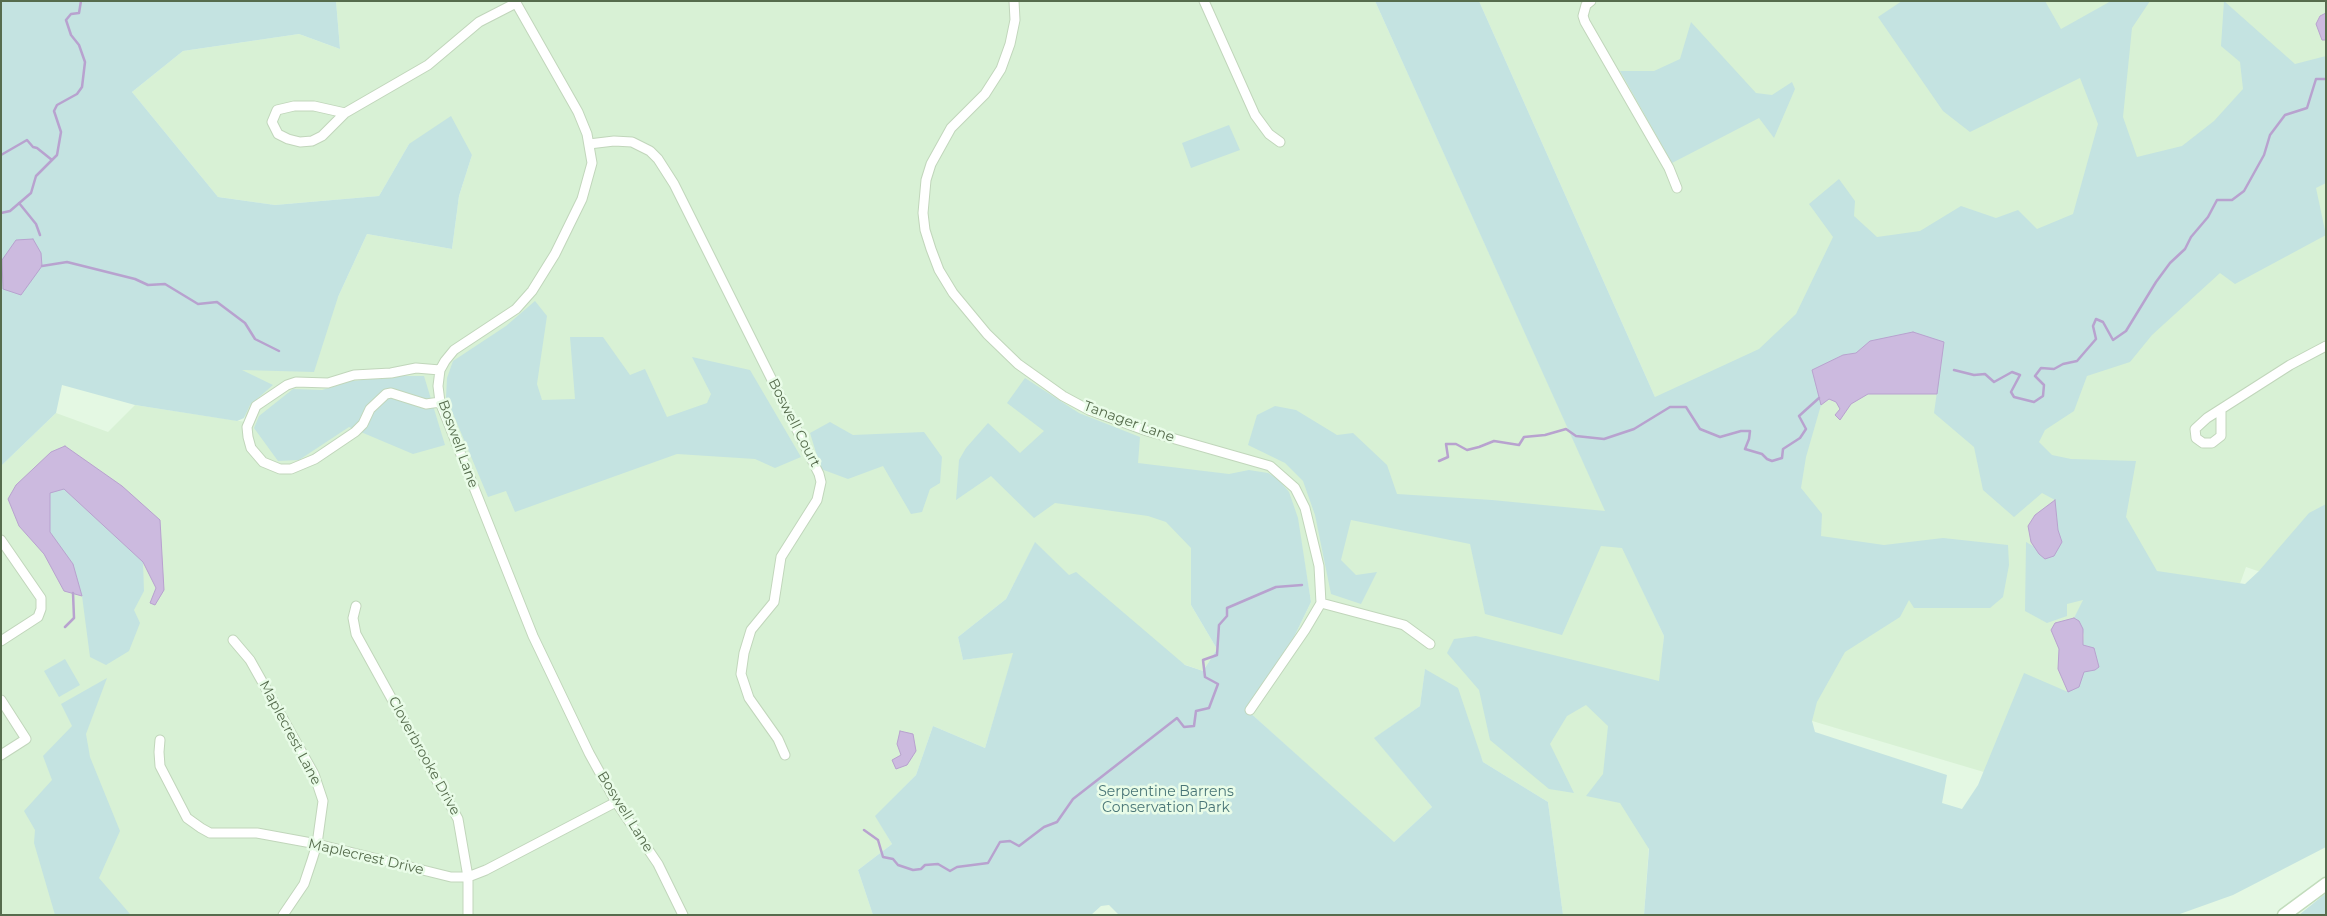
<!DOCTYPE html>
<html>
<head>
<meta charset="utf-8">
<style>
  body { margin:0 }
  #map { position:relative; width:2327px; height:916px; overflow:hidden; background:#e4f8e3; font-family:Montserrat,sans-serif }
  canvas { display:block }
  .frame { position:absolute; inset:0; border:2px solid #566c4d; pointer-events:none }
</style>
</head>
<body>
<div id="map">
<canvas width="2327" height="916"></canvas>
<div class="frame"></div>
</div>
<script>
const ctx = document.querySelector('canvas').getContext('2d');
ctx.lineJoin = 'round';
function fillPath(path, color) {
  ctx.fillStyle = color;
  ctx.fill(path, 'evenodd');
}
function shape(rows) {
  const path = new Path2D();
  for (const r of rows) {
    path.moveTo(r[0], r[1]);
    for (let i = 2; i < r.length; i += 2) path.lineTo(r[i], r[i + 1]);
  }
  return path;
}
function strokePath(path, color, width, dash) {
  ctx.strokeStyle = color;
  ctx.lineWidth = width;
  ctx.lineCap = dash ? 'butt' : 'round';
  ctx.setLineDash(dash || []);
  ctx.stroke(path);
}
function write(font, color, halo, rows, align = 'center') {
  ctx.font = font + ' Montserrat,sans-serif';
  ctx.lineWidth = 5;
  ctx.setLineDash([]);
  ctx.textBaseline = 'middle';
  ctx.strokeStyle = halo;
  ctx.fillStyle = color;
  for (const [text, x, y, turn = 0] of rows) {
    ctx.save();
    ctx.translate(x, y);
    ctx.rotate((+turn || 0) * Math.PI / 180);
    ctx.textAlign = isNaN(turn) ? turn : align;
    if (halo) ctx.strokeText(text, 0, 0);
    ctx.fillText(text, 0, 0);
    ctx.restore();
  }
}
fillPath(shape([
  [336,1,1375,1,1598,494,1664,636,1644,915,1563,915,1548,802,1483,762,1474,740,1425,670,1420,706,1375,738,1432,807,1393,843,1247,710,1294,637,1311,602,1297,518,1191,605,1217,649,1203,671,1148,652,1035,543,1006,599,958,637,963,660,1014,652,985,748,933,726,916,775,876,816,892,844,858,870,873,915,1,915,1,466,56,413,108,432,135,405,246,422,240,370,338,297,367,234,452,249,459,196,472,155,409,144,379,196,275,205,218,197,132,92,183,51,299,34,340,49],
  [1479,1,2326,1,2326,594,2246,567,2211,664,2004,778,1782,712,1655,397]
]), '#d8f1d5');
fillPath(shape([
  [1,1,336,1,340,49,299,34,183,51,132,92,218,197,275,205,379,196,409,144,451,116,472,155,459,196,452,249,367,234,338,297,314,372,242,370,273,385,250,405,244,418,237,421,135,405,62,385,56,413,1,466],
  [1375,1,1479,1,1655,397,1759,349,1796,314,1833,237,1809,204,1839,179,1855,201,1854,216,1877,237,1920,231,1961,206,1996,218,2018,210,2037,229,2073,214,2098,124,2080,78,1970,132,1943,111,1878,17,1902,1,2045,1,2061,29,2111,1,2150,1,2132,28,2123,117,2137,157,2182,146,2214,121,2243,89,2240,62,2221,46,2224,1,2295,64,2326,56,2326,183,2316,188,2326,235,2235,284,2220,273,2152,335,2130,362,2087,376,2074,411,2045,430,2039,442,2052,455,2071,459,2136,461,2126,517,2157,571,2245,584,2259,571,2309,513,2326,504,2326,847,2233,895,2177,915,1644,915,1649,849,1620,803,1586,796,1603,774,1608,726,1586,705,1567,716,1550,744,1574,793,1549,789,1490,740,1479,690,1447,653,1454,639,1476,636,1659,681,1664,636,1622,548,1601,546,1562,635,1485,614,1470,544,1351,520,1341,560,1356,575,1377,572,1361,604,1331,594,1315,515,1303,481,1285,463,1248,445,1257,415,1275,406,1296,410,1337,435,1353,433,1387,465,1397,494,1492,500,1605,511],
  [1944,342,1934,413,1974,447,1983,490,2014,517,2042,493,2055,500,2058,530,2062,542,2039,554,2035,547,2026,542,2025,611,2047,623,2067,616,2067,604,2083,600,2074,618,2079,621,2084,635,2083,645,2094,649,2099,667,2084,672,2068,692,2024,673,1978,785,1962,809,1942,803,1947,775,1815,732,1812,721,1817,702,1845,652,1900,617,1909,600,1914,608,1990,608,2003,597,2009,565,2008,545,1943,538,1884,545,1821,536,1822,514,1801,488,1806,457,1821,405,1812,370,1843,355,1856,353,1868,343],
  [1691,22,1756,93,1772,95,1792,82,1795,89,1774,138,1759,118,1672,163,1620,71,1654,71,1680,59],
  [1229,125,1240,150,1191,168,1182,143],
  [535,301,547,316,537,384,542,400,575,399,570,337,603,337,630,375,645,369,667,417,707,403,711,394,692,357,750,370,801,457,775,468,755,459,677,454,515,512,506,491,488,497,446,397,447,378,453,361,506,326],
  [400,376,424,376,445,445,413,454,349,427,299,460,278,461,254,428,259,416,293,389,322,390,352,381],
  [1025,378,1079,413,1140,437,1138,463,1229,474,1249,470,1268,473,1278,479,1289,492,1298,518,1311,602,1294,637,1247,710,1394,842,1432,807,1374,738,1420,706,1425,669,1458,688,1483,762,1548,802,1563,915,1119,915,1109,905,1101,906,1091,915,873,915,858,870,892,844,875,816,916,775,933,726,985,748,1013,653,963,660,958,637,1006,599,1035,542,1069,575,1076,572,1185,665,1203,671,1217,649,1191,605,1191,548,1166,522,1148,516,1055,503,1034,518,991,476,956,500,959,460,966,448,988,423,1020,453,1044,431,1007,403],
  [830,422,853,435,924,432,942,457,940,483,930,489,922,512,911,514,883,466,848,479,821,469,810,433],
  [64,489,143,562,144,591,134,610,140,623,129,651,106,665,90,657,82,596,73,564,50,532,50,492],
  [65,659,80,685,59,697,44,671],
  [107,678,86,734,90,757,120,831,99,878,130,914,55,915,34,843,35,830,24,811,52,780,43,756,72,726,61,704],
  [2326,893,2326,915,2299,915]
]), '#c4e3e1');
const water = shape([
  [2326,13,2326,40,2322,40,2316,24,2320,16,2326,13],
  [33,239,41,253,42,266,21,295,3,289,2,260,16,240,33,239],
  [1913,332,1944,342,1937,394,1868,394,1851,404,1840,420,1835,415,1840,409,1836,402,1829,399,1821,405,1812,370,1843,355,1856,353,1870,341,1913,332],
  [65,446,122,486,160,520,164,590,155,605,150,603,156,588,143,562,64,489,50,493,50,532,73,564,82,596,64,591,44,554,19,526,8,499,16,485,51,452,65,446],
  [2055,500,2058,530,2062,542,2054,556,2045,559,2039,554,2031,542,2028,526,2035,515,2055,500],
  [2074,618,2079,621,2083,629,2083,645,2094,648,2099,667,2095,670,2084,672,2079,687,2068,692,2058,669,2059,649,2051,630,2055,623,2074,618],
  [900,731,913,734,916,751,907,765,896,769,892,760,901,755,897,744,900,731]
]);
fillPath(water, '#ccbadf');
strokePath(water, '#b8a2cf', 1);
strokePath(shape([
  [1,155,27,140,33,147,37,148,52,160],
  [19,203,36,224,40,235],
  [1,213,10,211,31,193,36,176,57,155,61,132,54,111,57,105,77,94,82,87,85,62,79,45,71,35,66,20,71,14,79,13,81,1],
  [42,266,67,262,135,279,148,285,165,284,198,304,217,302,245,323,255,339,279,351],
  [1954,370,1974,375,1985,374,1994,382,2012,372,2020,375,2011,392,2014,397,2034,402,2043,396,2044,385,2035,376,2041,368,2054,369,2063,364,2077,361,2096,339,2093,326,2096,319,2103,322,2113,340,2126,331,2156,282,2170,263,2185,249,2191,237,2208,217,2217,200,2232,200,2244,191,2264,155,2270,135,2285,115,2307,108,2316,79,2326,79],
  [1439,461,1448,457,1446,444,1456,444,1467,450,1479,447,1494,441,1519,445,1524,437,1545,435,1566,429,1576,436,1604,439,1634,429,1670,407,1686,407,1700,429,1720,437,1741,431,1750,431,1749,439,1745,449,1762,454,1767,459,1772,461,1782,458,1783,449,1800,438,1806,429,1799,416,1819,398],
  [65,627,74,618,73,593],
  [864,830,878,840,883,857,893,859,898,865,913,870,921,869,925,865,938,864,950,871,957,867,988,863,1000,842,1010,841,1019,846,1044,827,1057,822,1073,799,1177,718,1184,727,1194,726,1196,711,1209,708,1218,684,1205,677,1203,660,1217,655,1219,625,1227,616,1227,608,1276,587,1302,585]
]), '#b8a2cf', 2.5);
const minor = shape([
  [515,1,578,112,587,134,592,163,582,199,555,254,532,291,516,309,454,350,445,361,440,370,438,386,440,402,533,636,589,753,616,802,658,864,683,915],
  [1014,1,1015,20,1010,44,1001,69,985,94,951,128,931,164,926,180,923,213,925,230,931,249,939,270,953,293,987,334,1018,364,1063,396,1089,410,1147,431,1270,466,1295,488,1305,508,1319,566,1321,603,1305,630,1250,710],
  [1204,1,1255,115,1269,134,1280,142],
  [1591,1,1586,5,1583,16,1585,22,1669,168,1677,188],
  [345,113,314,106,294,106,277,110,272,122,278,134,288,139,300,142,312,141,322,136,345,113,428,65,479,22,516,3],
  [589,144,614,141,632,142,650,151,658,159,674,184,819,474,821,482,817,500,781,557,774,602,751,630,744,653,741,674,749,698,778,739,785,755],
  [440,402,426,404,391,393,386,394,370,409,363,424,355,432,315,459,291,469,280,469,263,462,251,448,248,437,247,427,256,406,287,385,296,382,328,383,354,375,391,373,416,368,440,370],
  [2221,410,2221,436,2212,443,2203,443,2196,438,2195,429,2207,418,2290,365,2326,346],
  [1,540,41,598,41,609,38,617,1,641],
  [1321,603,1404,625,1430,644],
  [356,606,353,618,356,634,458,819,468,877,468,915],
  [233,640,250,660,314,774,323,801,317,844,312,860,304,884,283,915],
  [1,700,26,739,1,755],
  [160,740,159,752,160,766,187,818,201,828,210,833,257,833,317,844,451,877,468,877,486,870,616,802]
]);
const secondary = shape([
  [2284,915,2326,884]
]);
strokePath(minor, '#c1d6bb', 11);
strokePath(secondary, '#c2dcbc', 15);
strokePath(minor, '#fff', 9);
strokePath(secondary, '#fff', 12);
write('14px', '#566c4d', '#e9fce8', [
  ["Tanager Lane",1129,422,20],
  ["Boswell Court",794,423,63],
  ["Boswell Lane",458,444,70],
  ["Maplecrest Lane",290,733,62],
  ["Cloverbrooke Drive",424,756,61],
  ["Boswell Lane",625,812,58],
  ["Maplecrest Drive",366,857,13]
]);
write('14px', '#497577', '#e9fce8', [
  ["Serpentine Barrens",1166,792],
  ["Conservation Park",1166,808]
]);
</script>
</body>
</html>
